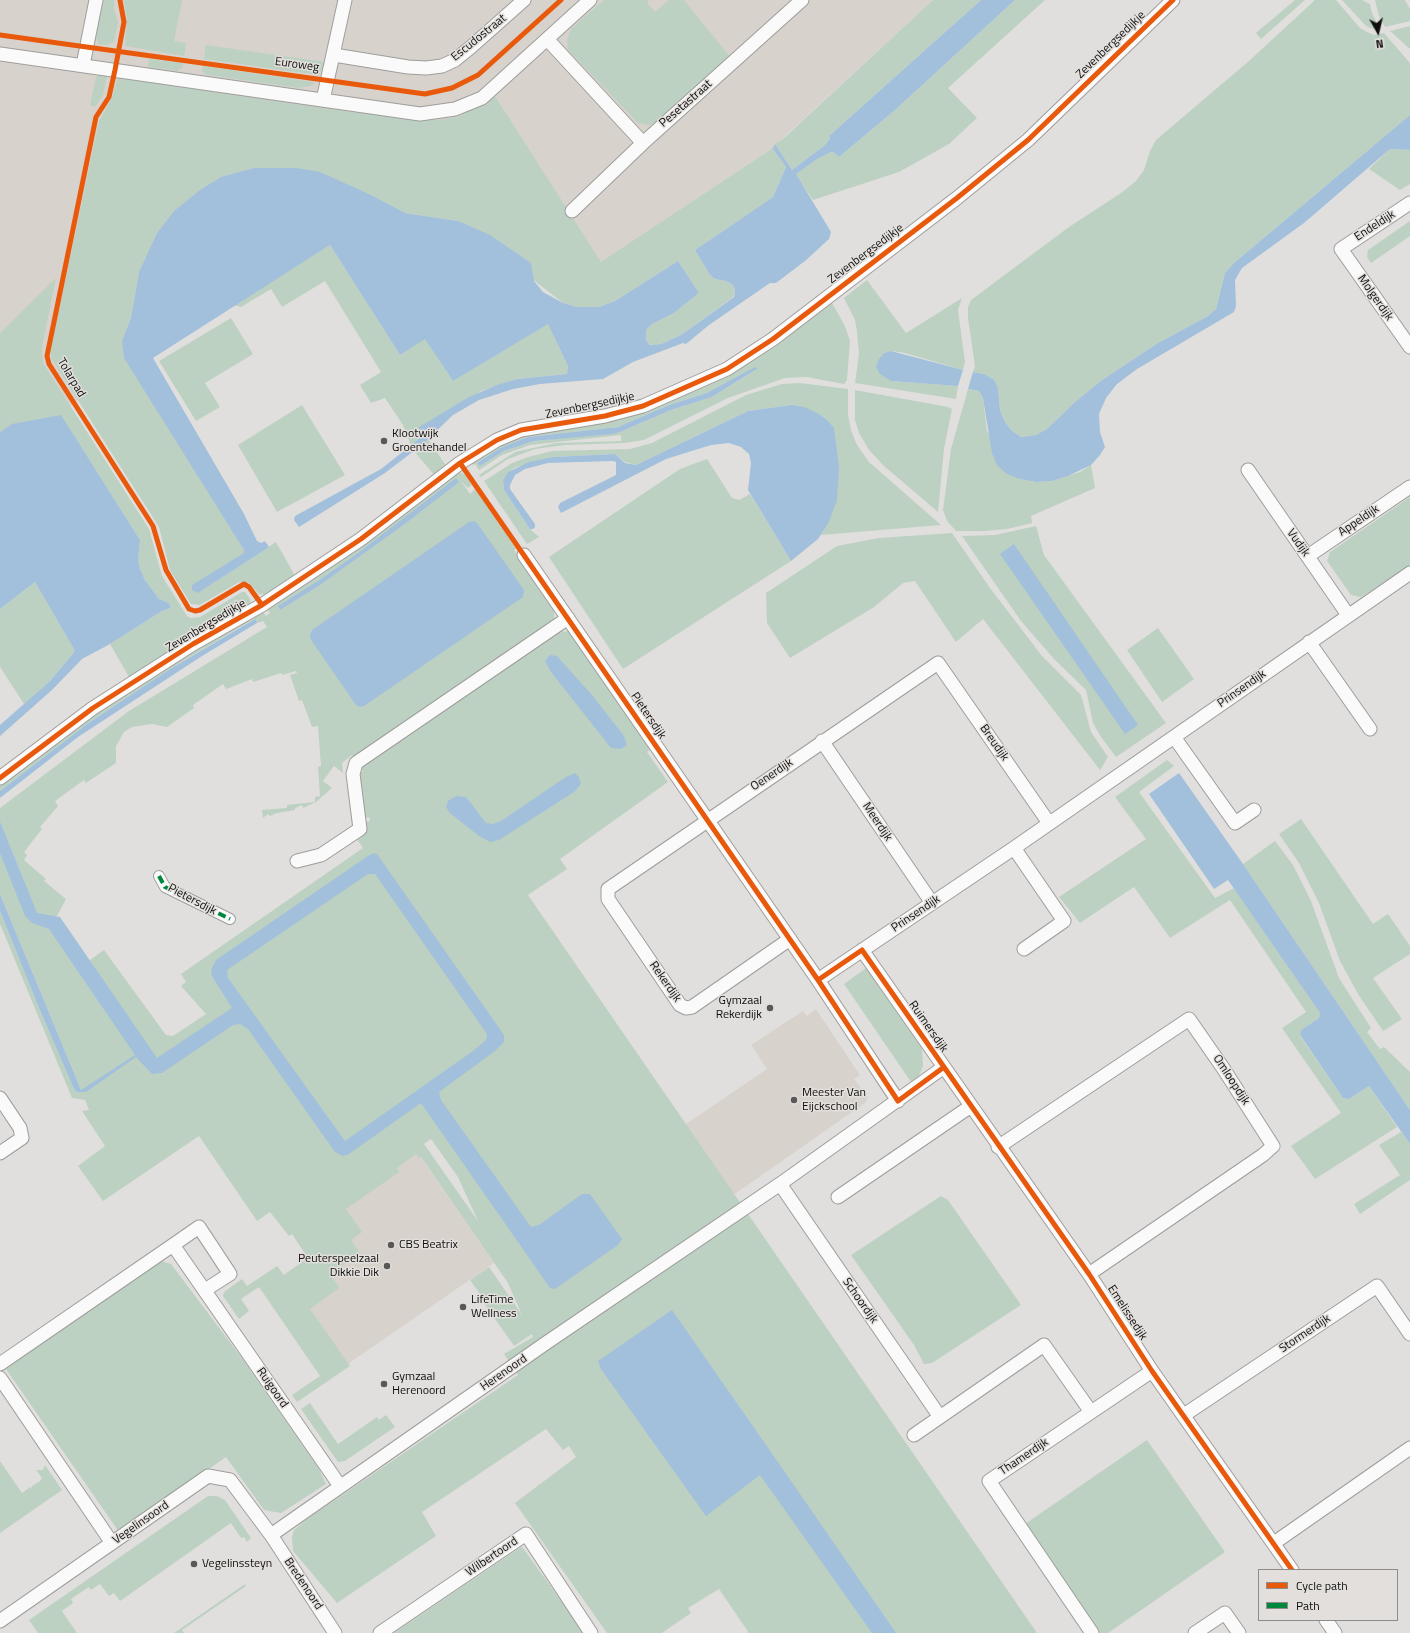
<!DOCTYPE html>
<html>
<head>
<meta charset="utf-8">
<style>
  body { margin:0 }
  #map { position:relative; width:1410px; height:1633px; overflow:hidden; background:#e1dfdd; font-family:"Titillium Web",sans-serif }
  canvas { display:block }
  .legend { position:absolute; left:1258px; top:1569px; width:140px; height:52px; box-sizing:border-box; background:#e2dfdc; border:1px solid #8e8c8a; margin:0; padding:5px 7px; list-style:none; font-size:12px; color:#100f0e }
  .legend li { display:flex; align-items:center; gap:8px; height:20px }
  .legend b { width:20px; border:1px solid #8e8c8a }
  .north { position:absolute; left:1358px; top:12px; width:40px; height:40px; -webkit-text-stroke:3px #e2dfdc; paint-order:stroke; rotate:172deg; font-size:11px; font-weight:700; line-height:16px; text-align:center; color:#100f0e }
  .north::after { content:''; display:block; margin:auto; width:14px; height:18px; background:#100f0e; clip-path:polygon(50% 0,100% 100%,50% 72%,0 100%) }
</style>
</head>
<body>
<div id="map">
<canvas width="1410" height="1633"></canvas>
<ul class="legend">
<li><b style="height:5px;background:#e8590c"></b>Cycle path</li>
<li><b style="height:5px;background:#00873e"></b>Path</li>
</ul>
<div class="north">N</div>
</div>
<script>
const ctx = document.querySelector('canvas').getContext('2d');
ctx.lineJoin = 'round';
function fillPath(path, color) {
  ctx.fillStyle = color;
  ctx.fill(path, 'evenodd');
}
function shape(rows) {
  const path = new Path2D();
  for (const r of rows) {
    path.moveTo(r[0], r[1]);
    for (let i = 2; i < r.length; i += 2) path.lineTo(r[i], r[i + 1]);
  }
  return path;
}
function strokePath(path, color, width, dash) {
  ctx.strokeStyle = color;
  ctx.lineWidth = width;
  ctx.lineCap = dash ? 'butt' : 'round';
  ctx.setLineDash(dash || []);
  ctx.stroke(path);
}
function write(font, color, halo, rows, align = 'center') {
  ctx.font = font + ' "Titillium Web",sans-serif';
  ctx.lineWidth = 3;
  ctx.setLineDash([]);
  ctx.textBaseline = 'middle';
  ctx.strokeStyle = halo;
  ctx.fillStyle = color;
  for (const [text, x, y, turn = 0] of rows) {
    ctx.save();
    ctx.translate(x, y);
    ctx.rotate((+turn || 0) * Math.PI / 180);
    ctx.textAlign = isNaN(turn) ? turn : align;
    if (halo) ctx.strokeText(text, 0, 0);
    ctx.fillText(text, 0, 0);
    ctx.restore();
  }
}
fillPath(shape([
  [0,0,933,0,770,150,601,263,495,96,405,213,139,272,124,358,61,415,12,424,0,432],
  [816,1009,860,1075,854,1079,868,1097,865,1103,732,1196,683,1126,767,1069,751,1045,803,1011,807,1016],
  [415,1149,494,1263,348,1364,285,1274,308,1258,292,1233]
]), '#d8d2cc');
fillPath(shape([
  [104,0,114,0,114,9,118,22,114,42,107,45,98,44,96,35],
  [124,0,182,0,174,41,186,43,184,56,125,46,127,20],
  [604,0,649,0,647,3,655,12,669,0,684,0,730,57,658,121,649,125,638,123,568,50,567,40,571,29],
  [933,0,981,0,829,136,830,138,825,145,792,170,775,144,773,149,786,167,773,197,695,250,710,275,715,279,726,281,733,285,735,290,733,297,681,335,661,344,651,345,646,340,646,330,652,324,674,313,699,293,678,261,615,301,599,307,577,307,563,303,458,221,405,213,371,195,297,168,253,168,221,177,200,190,174,211,157,233,139,272,131,318,122,341,244,550,244,553,198,593,276,542,294,574,292,580,267,595,259,594,249,583,239,582,200,605,191,604,170,570,159,527,51,358,51,348,99,121,111,100,118,78,351,112,436,120,459,117,495,96,601,262,770,150,775,144,784,138],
  [1015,0,1045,0,948,88,977,118,949,144,899,172,813,200,795,174,817,159,831,152,833,152,839,157,894,111],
  [1295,0,1305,0,1261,39,1256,33],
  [1315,0,1336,0,1360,28,1367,32,1374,35,1384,33,1410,63,1410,115,1234,263,1225,273,1216,309,1208,316,1158,343,1102,380,1075,402,1047,429,1036,435,1021,437,1011,430,1005,422,1000,410,998,388,984,374,973,372,975,366,968,318,968,307,971,300,1069,227,1121,193,1136,181,1144,170,1150,151,1156,140,1249,61],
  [1342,0,1362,0,1370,4,1372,13,1380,29,1370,28,1365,25],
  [1375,0,1405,0,1410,9,1410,21,1385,27,1379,16],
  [1410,26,1410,49,1390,31],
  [206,45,325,62,319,75,204,59],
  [149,59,183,63,183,65,182,68,177,71,148,67],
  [203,66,314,82,315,83,310,86,299,88,207,75,202,71],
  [100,75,107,76,103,95,95,107,90,105,96,77],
  [1390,149,1410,150,1410,184,1400,190,1369,169],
  [1410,221,1410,236,1371,263,1367,257,1368,250],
  [330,245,400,355,425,338,453,381,548,323,568,366,567,374,517,379,481,391,411,446,403,425,385,398,371,403,360,385,381,372,325,281,282,307,271,289,241,307,234,305],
  [56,278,42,347,43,363,149,529,162,576,187,616,191,618,200,617,242,592,245,592,250,599,251,605,129,677,110,644,162,611,171,608,169,603,159,599,145,580,140,569,138,558,140,540,77,441,12,424,0,432,0,333],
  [867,280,906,333,962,298,958,310,965,362,963,370,905,353,892,351,884,353,891,381,958,386,956,399,855,383,859,354,857,332,855,320,844,298],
  [832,303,845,326,850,341,847,380,844,384,807,377,785,378,728,398,644,440,624,443,565,445,535,449,508,459,481,477,479,475,515,452,556,443,621,441,621,435,530,445,502,455,479,470,475,464,473,465,470,462,490,449,515,437,550,430,731,372,775,347,795,331,807,319,828,304],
  [756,370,712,397,671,410,620,432,534,441,504,451,480,466,477,463,500,448,528,437,618,427,669,405,707,393],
  [231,318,253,354,205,383,220,407,196,421,159,361],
  [800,383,848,389,848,415,851,430,857,445,869,462,941,525,821,535,828,524,791,405,748,411,636,465,625,462,615,454,553,457,516,467,508,472,503,480,504,490,530,529,539,537,527,544,484,481,512,463,528,457,552,451,630,449,652,443,746,395,782,384],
  [968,389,979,391,983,398,987,431,1020,479,1036,482,1052,481,1080,472,1091,465,1095,488,1031,516,1032,523,1007,529,985,531,956,531,947,521,943,510,951,449],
  [855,390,948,407,952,409,944,449,938,512,884,466,869,450,859,433,855,420],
  [302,405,345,475,277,512,238,445],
  [428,439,447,467,435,476,414,451],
  [707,459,732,498,739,500,750,494,791,561,623,669,549,557,680,469],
  [459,472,464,474,472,485,468,488,461,481,470,494,475,489,516,549,514,550,554,607,554,617,564,632,572,630,653,747,647,752,668,782,560,859,567,869,528,895,1037,1633,749,1633,719,1589,688,1608,691,1613,662,1633,607,1633,515,1503,576,1457,569,1446,563,1450,546,1429,422,1512,436,1536,337,1603,293,1551,292,1537,294,1530,310,1517,518,1375,504,1354,533,1337,532,1334,514,1346,481,1299,483,1298,470,1280,489,1267,522,1315,508,1283,421,1157,419,1158,416,1154,397,1168,399,1172,346,1209,362,1232,351,1240,360,1253,330,1274,339,1288,310,1309,350,1366,297,1402,292,1395,320,1376,259,1287,241,1299,249,1311,239,1319,223,1296,224,1292,242,1279,247,1286,277,1266,284,1275,308,1258,292,1234,289,1236,270,1212,257,1221,199,1136,103,1201,78,1166,105,1146,82,1111,89,1110,85,1100,72,1098,0,924,0,911,39,1008,74,1089,77,1092,81,1090,0,894,0,852,22,876,0,821,0,808,129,711,267,627,263,621,257,623,254,619,167,671,87,724,0,791,0,783,104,706,261,610,266,616,270,613,266,607,386,528],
  [296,671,297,673,290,675,299,701,302,700,312,727,318,726,321,766,318,767,320,796,315,797,315,802,287,805,287,808,262,810,263,818,268,814,270,816,277,813,295,810,295,808,302,805,303,808,316,802,332,788,323,781,334,766,343,773,342,763,352,755,363,771,360,773,365,818,369,817,370,821,365,822,356,838,363,848,181,974,186,982,181,986,206,1014,173,1036,166,1035,104,950,90,960,93,966,54,916,57,916,66,899,44,881,46,879,24,860,27,855,24,852,42,829,40,827,58,806,55,801,84,780,86,783,116,763,116,746,124,732,132,727,152,724,167,727,194,708,193,705,223,684,226,689,252,679,253,682,278,674,281,673,282,675],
  [431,1139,458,1177,478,1221,424,1144],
  [1410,497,1410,565,1361,597,1351,595,1327,561,1330,552],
  [1036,526,1044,555,1166,723,1116,757,1101,737,1093,723,1086,690,1054,659,1021,621,962,536,995,535],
  [952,533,990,588,1042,656,1081,695,1091,732,1108,757,1100,770,983,619,956,642,915,581,903,583,874,607,790,658,767,623,766,593,837,546,879,538],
  [35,582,75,651,50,681,24,704,0,667,0,609],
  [1158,628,1194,679,1162,702,1127,650],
  [1167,760,1174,766,1139,792,1215,898,1234,888,1320,1013,1319,1018,1301,1030,1300,1036,1343,1098,1349,1099,1369,1086,1397,1127,1315,1179,1291,1146,1341,1113,1282,1028,1306,1012,1230,900,1170,938,1134,887,1080,923,1059,897,1146,839,1115,797],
  [1301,819,1373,924,1388,914,1410,946,1410,954,1373,978,1402,1019,1383,1031,1358,994,1340,961,1319,903,1299,863,1279,834],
  [1275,841,1293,865,1311,901,1339,978,1371,1028,1367,1032,1380,1049,1384,1047,1410,1072,1410,1110,1243,864],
  [866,968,922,1049,923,1066,919,1076,911,1082,844,984],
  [1401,1132,1410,1144,1410,1180,1360,1214,1354,1204,1400,1175,1379,1145],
  [941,1196,948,1200,1021,1305,932,1363,924,1364,914,1345,851,1255],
  [161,1261,171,1264,244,1361,319,1469,326,1484,281,1513,264,1510,226,1457,119,1532,6,1369],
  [310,1403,338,1444,377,1417,379,1420,386,1415,395,1427,345,1461,338,1462,301,1409],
  [1147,1440,1225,1552,1108,1633,1100,1633,1025,1524],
  [0,1461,22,1493,30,1487,31,1489,32,1486,40,1481,42,1478,36,1470,43,1470,45,1465,62,1490,0,1533],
  [208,1496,217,1496,225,1500,251,1538,247,1542,244,1537,241,1538,231,1523,120,1601,114,1593,109,1596,100,1584,91,1590,89,1587,71,1599,73,1603,62,1611,77,1633,38,1633,29,1620],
  [521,1547,523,1548,584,1633,394,1633],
  [245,1584,246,1586,182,1630,184,1633,174,1633]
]), '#bcd1c2');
fillPath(shape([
  [981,0,1015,0,894,111,839,157,833,152,831,152,817,159,796,174,831,232,829,239,805,261,776,283,770,283,709,325,686,344,683,343,633,362,603,379,540,384,513,389,479,400,453,415,423,444,385,473,299,527,294,520,295,516,381,469,419,439,419,427,469,397,497,385,517,379,567,374,568,366,548,324,453,381,425,339,400,355,330,245,153,358,244,514,257,541,261,543,265,541,269,547,198,593,192,590,192,585,244,553,244,550,124,358,122,341,131,318,139,272,157,233,174,211,200,190,221,177,254,168,297,168,320,172,371,195,405,213,458,221,490,235,531,263,534,281,543,292,563,303,577,307,599,307,615,301,678,261,699,293,674,313,652,324,646,330,646,340,650,345,661,344,681,335,734,297,735,290,733,285,726,281,715,279,710,275,695,250,773,197,786,167,773,149,775,144,792,170,825,145,830,138,829,136],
  [1410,115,1410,150,1390,149,1304,223,1242,268,1235,280,1236,306,1234,312,1137,369,1117,384,1106,398,1099,414,1100,432,1105,447,1100,455,1091,465,1068,476,1052,481,1036,482,1020,479,1007,474,997,465,992,453,983,398,979,391,968,389,973,372,984,374,994,380,998,388,1000,410,1005,422,1011,430,1021,437,1036,435,1047,429,1075,402,1102,380,1158,343,1208,316,1216,309,1225,273,1234,263],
  [891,351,963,370,958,386,891,381,880,374,876,367,879,359,884,353],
  [755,367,757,369,712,397,671,410,620,432,613,434,534,441,504,451,480,466,477,463,500,448,528,437,618,427,669,405,707,393],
  [791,405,804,407,817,413,827,420,834,428,839,467,837,500,828,524,818,539,791,561,748,490,751,463,749,454,741,447,729,443,711,445,666,459,561,513,558,507,560,503,616,475,616,462,613,461,548,463,525,469,515,475,510,485,510,489,535,524,535,527,533,529,530,529,504,490,503,480,508,472,529,462,553,457,615,454,625,463,636,465,748,411],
  [61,415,140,540,138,559,140,569,145,580,159,599,169,603,171,608,162,611,110,644,82,659,52,690,0,736,0,725,50,681,75,651,35,582,0,609,0,432,12,424],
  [456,478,459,482,406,523,320,585,280,610,278,606,321,579,358,553],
  [474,521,477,523,524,590,523,597,364,706,360,707,356,705,311,640,310,635,312,630,469,522],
  [1014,544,1138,725,1125,734,1000,554],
  [255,619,257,623,202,656,78,737,0,798,0,791,87,724,167,671],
  [550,655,557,656,591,694,624,736,627,745,621,749,611,748,551,672,545,661],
  [575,773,579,777,581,784,574,792,499,840,490,842,479,836,450,813,446,807,448,801,456,796,466,797,486,823,493,824,501,821,566,777],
  [1179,773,1243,864,1410,1110,1410,1144,1369,1086,1349,1099,1343,1098,1300,1035,1301,1030,1319,1018,1320,1013,1228,880,1214,889,1149,794],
  [0,821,37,913,60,917,157,1058,232,1008,212,976,211,970,216,960,368,856,374,853,377,854,504,1035,504,1042,495,1051,439,1092,441,1100,531,1227,539,1225,582,1194,590,1194,622,1239,618,1245,555,1289,550,1288,421,1103,349,1154,343,1156,335,1152,248,1029,240,1024,233,1025,162,1073,152,1074,136,1057,86,1092,77,1092,74,1089,39,1008,0,911,0,894,81,1090,135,1055,49,929,32,923,25,916,0,853],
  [368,874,375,874,487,1034,486,1040,473,1051,345,1141,228,978,227,970],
  [672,1310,782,1468,896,1633,872,1633,760,1475,706,1516,601,1369,598,1361]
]), '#a2c0db');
const pedestrian = shape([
  [159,876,165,887,230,919]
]);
const minor = shape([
  [547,39,643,143],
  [0,54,420,114,455,109,482,98,590,0],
  [334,55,408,67,426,68,442,66,455,60,471,47,524,0],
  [83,65,96,0],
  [323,100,345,0],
  [1410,203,1341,249,1410,347],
  [572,211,643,143,802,0],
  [1248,470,1348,615],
  [524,555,818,980,898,1101],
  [1308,556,1410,487],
  [1309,642,1370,729],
  [1174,737,1235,823,1254,810],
  [822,741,932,903],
  [0,778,93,708,193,644,262,605,361,539,460,463,497,440,521,430,605,416,643,406,727,369,773,339,957,198,1028,140,1173,0],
  [1014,848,1064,921,1024,949],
  [297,861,321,855,360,829,353,774,356,763,568,618],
  [790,939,692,1007,686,1008,680,1005,608,899,608,889,938,663,1049,823],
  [862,950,1089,1274,1152,1371,1292,1570],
  [818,980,1014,848,1410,573],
  [0,1098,20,1128,22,1138,0,1153],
  [998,1147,1189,1019,1223,1068,1273,1146,1263,1155,1089,1274],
  [780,1184,940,1417],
  [838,1197,971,1106],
  [173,1245,199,1227,230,1274,205,1290],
  [0,1364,173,1245,340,1486],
  [0,1378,112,1543],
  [1184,1415,1377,1286,1410,1334],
  [914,1435,1044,1345,1091,1412],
  [271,1535,546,1343,780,1184,944,1067],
  [1274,1543,1410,1448],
  [1326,1620,1335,1633],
  [0,1621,208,1476,230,1480,271,1535,335,1633],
  [380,1633,526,1534,591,1633],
  [1092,1633,989,1481,1152,1371],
  [1195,1633,1225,1613,1239,1633]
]);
strokePath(pedestrian, '#9e9d9c', 12);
strokePath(minor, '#9e9d9c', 15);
strokePath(pedestrian, '#fafafa', 10);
strokePath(minor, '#fafafa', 13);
strokePath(shape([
  [159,876,165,887,230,919]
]), '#00873e', 4, [8, 4]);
strokePath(shape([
  [120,0,124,22,115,70,109,97,96,117,47,356,49,364,153,526,166,570,189,609,195,611,200,610,244,584,249,587,262,605],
  [0,35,425,94,452,88,478,75,561,0],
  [460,463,818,980,898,1101,944,1067],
  [0,778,93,708,193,644,262,605,361,539,460,463,497,440,521,430,605,416,643,406,727,369,773,339,957,198,1028,140,1173,0],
  [818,980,862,950,1089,1274,1152,1371,1292,1570]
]), '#e8590c', 5);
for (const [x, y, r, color] of [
  [384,441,4,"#595856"],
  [770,1008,4,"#595856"],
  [794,1100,4,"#595856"],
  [391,1245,4,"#595856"],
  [387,1266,4,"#595856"],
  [463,1307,4,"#595856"],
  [384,1384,4,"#595856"],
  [194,1564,4,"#595856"]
]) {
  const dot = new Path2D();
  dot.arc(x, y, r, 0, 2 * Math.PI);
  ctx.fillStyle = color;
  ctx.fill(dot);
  strokePath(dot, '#e2dfdc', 1.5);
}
write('12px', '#100f0e', '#e2dfdc', [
  ["Escudostraat",479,38,-39],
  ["Zevenbergsedijkje",1111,45,-44],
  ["Euroweg",297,65,8],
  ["Pesetastraat",686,104,-41],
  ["Endeldijk",1375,226,-33],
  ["Zevenbergsedijkje",866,254,-37],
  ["Molgerdijk",1375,298,55],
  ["Tolarpad",71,378,59],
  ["Zevenbergsedijkje",590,406,-12],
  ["Appeldijk",1359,521,-34],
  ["Vudijk",1298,543,55],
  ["Zevenbergsedijkje",206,626,-31],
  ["Prinsendijk",1242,689,-35],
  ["Pietersdijk",648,716,56],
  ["Breudijk",994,743,55],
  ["Oenerdijk",772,775,-34],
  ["Meerdijk",877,822,56],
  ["Pietersdijk",192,900,28],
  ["Prinsendijk",916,914,-34],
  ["Rekerdijk",665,982,55],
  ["Ruimersdijk",928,1027,55],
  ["Omloopdijk",1231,1080,57],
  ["Schoordijk",860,1301,55],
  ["Emelissedijk",1127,1313,57],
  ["Stormerdijk",1305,1334,-34],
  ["Herenoord",504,1373,-35],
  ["Ruigoord",272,1388,55],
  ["Thamerdijk",1024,1457,-34],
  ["Vegelinsoord",141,1523,-35],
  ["Wilbertoord",492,1557,-34],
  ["Bredenoord",303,1584,56]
]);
write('12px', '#100f0e', '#e2dfdc', [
  ["Klootwijk",392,434],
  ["Groentehandel",392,448],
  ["Gymzaal",762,1001,"right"],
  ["Rekerdijk",762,1015,"right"],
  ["Meester Van",802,1093],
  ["Eijckschool",802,1107],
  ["CBS Beatrix",399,1245],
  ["Peuterspeelzaal",379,1259,"right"],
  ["Dikkie Dik",379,1273,"right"],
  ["LifeTime",471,1300],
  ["Wellness",471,1314],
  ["Gymzaal",392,1377],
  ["Herenoord",392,1391],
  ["Vegelinssteyn",202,1564]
], 'left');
</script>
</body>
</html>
